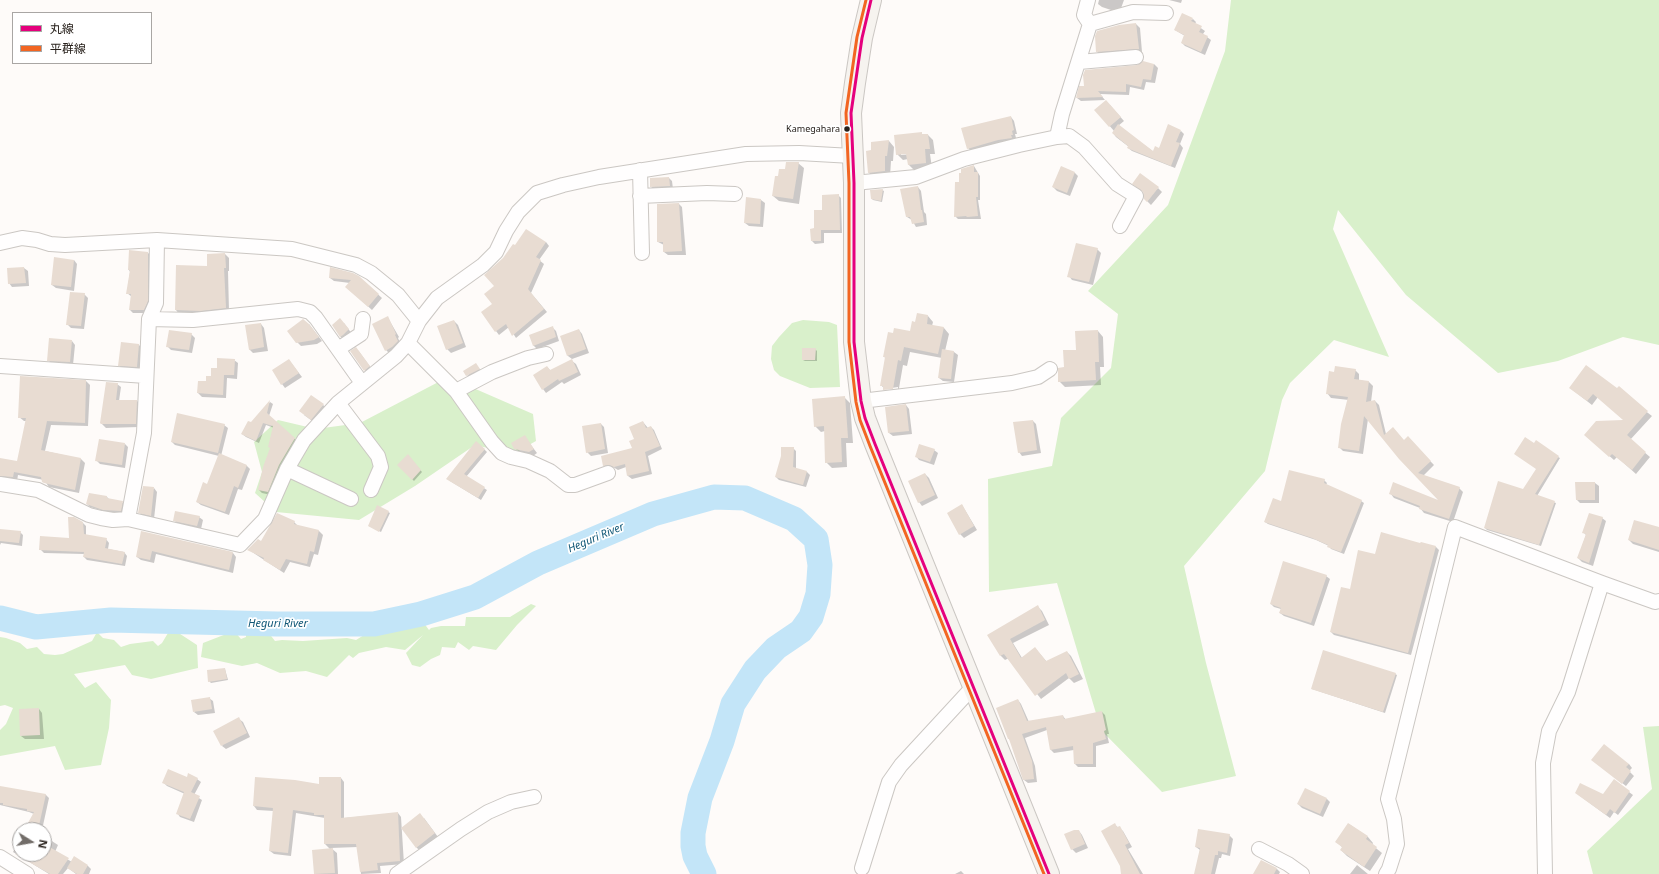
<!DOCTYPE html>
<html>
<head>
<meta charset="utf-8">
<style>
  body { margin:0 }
  #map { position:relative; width:1659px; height:874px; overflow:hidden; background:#fefbf9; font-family:"Noto Sans","Noto Sans JP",sans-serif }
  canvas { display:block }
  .legend { position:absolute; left:12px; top:12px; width:140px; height:52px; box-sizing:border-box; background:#fff; border:1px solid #a9a6a4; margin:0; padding:5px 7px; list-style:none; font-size:12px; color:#27201b }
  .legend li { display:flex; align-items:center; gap:8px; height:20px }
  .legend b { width:20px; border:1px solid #a9a6a4 }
  .north { position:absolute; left:12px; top:822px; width:40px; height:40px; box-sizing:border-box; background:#fff; border:1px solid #a9a6a4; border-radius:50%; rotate:101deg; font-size:11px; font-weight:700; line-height:16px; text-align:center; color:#27201b }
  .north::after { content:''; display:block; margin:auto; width:14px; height:18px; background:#726d69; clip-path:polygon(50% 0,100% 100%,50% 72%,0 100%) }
</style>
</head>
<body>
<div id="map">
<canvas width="1659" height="874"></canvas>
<ul class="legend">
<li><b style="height:5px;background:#e5007d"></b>丸線</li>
<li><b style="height:5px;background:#f26522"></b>平群線</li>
</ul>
<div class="north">N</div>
</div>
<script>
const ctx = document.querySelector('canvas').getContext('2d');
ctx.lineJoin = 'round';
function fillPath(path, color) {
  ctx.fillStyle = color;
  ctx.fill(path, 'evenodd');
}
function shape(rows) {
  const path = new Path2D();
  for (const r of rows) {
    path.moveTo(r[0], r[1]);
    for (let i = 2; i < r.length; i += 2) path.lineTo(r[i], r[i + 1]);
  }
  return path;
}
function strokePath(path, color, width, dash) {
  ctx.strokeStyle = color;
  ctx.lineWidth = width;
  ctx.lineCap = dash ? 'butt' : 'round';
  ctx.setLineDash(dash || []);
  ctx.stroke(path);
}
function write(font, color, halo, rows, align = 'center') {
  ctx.font = font + ' "Noto Sans",sans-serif';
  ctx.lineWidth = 3.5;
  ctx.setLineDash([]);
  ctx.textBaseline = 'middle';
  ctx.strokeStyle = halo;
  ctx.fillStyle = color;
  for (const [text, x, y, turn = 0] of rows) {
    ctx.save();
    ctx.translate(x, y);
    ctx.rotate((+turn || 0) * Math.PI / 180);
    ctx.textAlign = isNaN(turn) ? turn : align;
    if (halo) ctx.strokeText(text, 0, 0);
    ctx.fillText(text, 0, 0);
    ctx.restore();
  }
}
fillPath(shape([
  [1231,0,1659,0,1659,345,1623,337,1558,361,1498,373,1406,295,1338,210,1333,229,1389,357,1334,340,1290,383,1282,400,1265,471,1184,566,1206,663,1236,776,1162,792,1101,730,1057,583,989,592,988,479,1052,466,1061,418,1111,368,1118,314,1088,291,1168,205,1225,51],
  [803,320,829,322,837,325,840,387,810,388,780,376,774,370,771,359,772,346,779,337,792,323],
  [448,377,533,414,536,441,513,454,475,445,415,486,359,520,276,512,255,493,262,472,254,442,278,420,316,429,360,423],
  [531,604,536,606,517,625,496,650,473,646,469,650,458,642,455,648,442,647,440,655,431,659,420,667,412,665,406,653,423,635,405,650,386,647,359,653,353,658,349,655,327,677,306,671,280,673,257,663,242,666,201,657,203,643,234,631,241,639,246,637,246,633,268,632,275,641,282,640,303,641,347,638,356,640,377,627,399,622,409,621,415,623,423,622,429,630,431,628,441,626,465,626,466,617,510,617],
  [171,628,197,645,198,668,151,679,132,675,125,665,74,674,85,688,96,682,111,700,109,728,101,765,65,770,55,746,0,756,0,730,6,724,13,708,5,705,0,706,0,637,6,638,20,643,27,649,37,647,44,654,55,655,63,654,92,641,97,632,103,638,114,640,121,647,130,644,153,641,158,646,162,643],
  [1659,726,1659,874,1593,874,1587,851,1652,789,1643,727]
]), '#d9f0cb');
fillPath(shape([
  [1099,0,1124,0,1120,11,1117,12,1102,7,1098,4],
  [1169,0,1182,0,1181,3],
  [1193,19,1196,22,1195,24,1205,31,1203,34,1211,40,1205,55,1185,46,1182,43,1185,36,1175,30],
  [1136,24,1140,28,1142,52,1101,55,1097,52],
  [1154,64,1158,68,1155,83,1146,82,1144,90,1130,87,1129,95,1100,94,1105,100,1081,101,1077,98],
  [1110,105,1124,121,1118,126,1154,152,1181,131,1184,134,1180,144,1183,148,1175,168,1132,151,1128,148,1129,147,1116,137,1113,133,1114,131,1096,110],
  [1011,117,1014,121,1017,134,1015,134,1016,138,1014,139,1015,142,972,152,968,148],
  [921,133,923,135,928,135,933,140,935,154,930,154,932,168,914,170,908,164,908,159,903,160,897,154],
  [901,153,912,154,901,155],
  [889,141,894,147,893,161,891,161,890,177,875,178,869,173,872,151,872,143],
  [798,163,804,168,799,204,779,201,773,196,779,177,785,171],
  [974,166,980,176,980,200,978,200,981,219,958,219,955,216,960,183],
  [1061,167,1075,173,1078,176,1070,196,1057,191,1053,187],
  [669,178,672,181,673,189,655,190,651,187],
  [918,187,921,191,924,212,926,214,927,225,916,227,912,220,907,217],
  [1158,188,1162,192,1151,205,1145,199],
  [882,190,884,191,882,202,873,200,872,199],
  [838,195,841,198,842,233,824,233,824,243,815,244,812,241,823,211],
  [761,200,765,203,763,227,749,226,745,223],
  [679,204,682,207,686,255,668,255,664,252,664,245,658,242],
  [546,242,549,246,539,260,544,264,531,293,547,312,516,338,509,327,499,335,496,331,493,305,496,286,516,247],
  [1097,249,1101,253,1093,285,1072,280,1069,276],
  [148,253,152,256,151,305,147,313,133,313,130,310,132,297,127,293,130,272,129,270],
  [225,254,229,258,229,271,228,271,229,311,179,314,176,310,208,268],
  [74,260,77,264,74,291,56,288,52,285],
  [24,268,28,271,29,286,12,287,9,283,8,269],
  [359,277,382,298,372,310,350,290,350,283,334,281,330,278],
  [84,294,88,298,84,329,71,328,67,324],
  [928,316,933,322,932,326,944,328,949,334,945,351,954,352,958,355,954,382,943,381,939,378,942,358,910,352,907,366,903,365,898,394,890,395,881,385,886,358,884,357,910,332,916,323],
  [898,387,898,389,885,391,885,389],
  [388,318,399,337,398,338,401,345,389,353,386,350],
  [454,321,458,325,466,347,451,353,447,349],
  [344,323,352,334,344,340,340,336],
  [261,324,264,328,268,351,253,353,249,349],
  [309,324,322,341,317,344,301,346,297,342],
  [552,327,556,331,559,341,537,349,533,345],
  [579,330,582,334,589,353,572,359,568,356,561,337],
  [1098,331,1103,337,1104,367,1100,367,1101,385,1065,387,1059,381,1065,368,1077,351],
  [191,334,195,338,192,353,171,350,167,346],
  [72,341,75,345,73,365,52,364,48,360],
  [122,343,139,345,143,349,141,370,122,369,119,365],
  [815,349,817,351,817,361,805,361,803,360],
  [358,350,371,368,366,372,365,370],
  [234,360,238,363,237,379,227,378,226,398,202,397,198,393,199,382,207,382,218,369],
  [572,361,576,364,581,375,564,384,562,382,546,393,543,389,547,367,551,371],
  [292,364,302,377,285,388,282,384],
  [477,366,481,371,468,377,467,376],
  [1586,366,1652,416,1630,440,1650,457,1636,474,1617,457,1614,460,1590,439,1625,421,1598,397,1592,405,1570,388],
  [1355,370,1359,374,1359,380,1369,382,1373,386,1371,402,1375,401,1379,405,1386,434,1404,441,1408,438,1434,465,1423,476,1459,488,1463,492,1453,522,1424,513,1420,508,1394,498,1390,493,1441,502,1368,419,1363,454,1343,451,1339,447,1349,400,1331,398,1327,393],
  [86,381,90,385,88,426,51,425,45,451,81,459,85,463,79,493,49,487,44,480,18,475,17,481,0,481,0,459,18,462,26,421,24,421,19,417],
  [117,384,121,387,119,401,137,401,140,404,139,427,106,428,101,423],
  [844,397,850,403,853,443,846,443,847,467,832,468,826,462,825,431,821,432,815,426],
  [270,402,273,404,269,416,298,442,271,495,262,493,259,490,271,448,274,428,266,425,259,443,246,437,242,434],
  [323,405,327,408,315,423,304,415],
  [906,405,909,409,912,434,893,436,889,433],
  [1033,421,1036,424,1041,453,1022,456,1019,452],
  [643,422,648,428,651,427,654,430,662,449,648,456,652,474,632,479,628,476,626,467,618,470,613,467,607,469,604,465,633,449],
  [601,424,604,427,608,453,591,456,587,452],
  [224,425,228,428,221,456,246,465,250,469,242,490,238,489,229,515,201,505,197,502,208,485,219,456,175,445,172,442],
  [524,436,537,453,533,456,519,452,515,448],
  [125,444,128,447,125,468,100,464,96,460],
  [1534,445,1560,458,1537,496,1556,503,1541,546,1487,530,1485,528,1523,490,1537,469],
  [793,448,796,451,796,469,807,472,810,475,806,487,779,480,776,477,782,456],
  [484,449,487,452,466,477,487,490,481,500,450,481],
  [934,450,938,453,934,465,919,460,916,456],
  [408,456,422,472,414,481,398,465],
  [925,474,929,478,938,498,922,506,919,502],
  [1324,480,1327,483,1326,485,1361,501,1364,503,1344,554,1331,549,1329,546,1316,540,1268,524,1265,522],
  [1576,483,1595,483,1599,486,1599,503,1580,503,1576,499],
  [154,488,157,492,154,519,143,516,139,512],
  [107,497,110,500,122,502,125,505,124,514,107,512,90,507,87,504],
  [962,505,977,530,964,538,960,534],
  [388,512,390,513,381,532,369,526],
  [199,517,203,520,201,529,178,524,174,520],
  [1602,518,1606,521,1593,566,1582,562,1578,558,1586,535,1584,533],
  [294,522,298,526,319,531,323,535,318,555,314,554,310,567,290,562,284,573,249,550],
  [83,523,86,526,86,535,106,539,109,543,108,549,124,552,127,556,125,566,87,560,84,557,84,554,44,553,40,549,70,539],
  [0,530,20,532,23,535,22,546,1,543,0,545],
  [142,532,233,553,236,557,233,573,156,554,154,563,141,560,137,557],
  [1659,535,1659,552,1633,544,1629,540],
  [1436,547,1439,550,1411,655,1334,635,1331,632,1350,591,1376,555],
  [1326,576,1330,579,1314,626,1284,616,1280,613,1281,609,1274,607,1271,604],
  [1038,607,1042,611,1049,625,1013,643,1022,658,1035,648,1047,662,1067,652,1071,656,1083,679,1074,683,1069,678,1041,699,1009,658,1005,660,1001,656,989,635],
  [225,669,228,680,211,683,209,681],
  [1395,674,1397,675,1385,713,1312,689],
  [209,698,213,701,215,713,198,715,194,712],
  [1018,700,1021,704,1029,722,1063,716,1066,720,1102,712,1105,715,1109,734,1107,734,1109,743,1096,746,1096,767,1078,767,1075,764,1074,750,1054,753,1051,750,1047,730,1025,738,1035,766,1037,782,1028,783,1024,780,1011,741,1009,739],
  [39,709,42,713,44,739,25,739,21,736],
  [239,719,243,722,250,737,226,749,222,746],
  [1595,762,1629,764,1632,768,1629,771,1634,776,1626,786],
  [187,778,197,779,201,782,194,795,202,800,194,822,180,817,177,813,185,794,167,786,164,783],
  [256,778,320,785,341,778,344,782,344,818,398,813,401,817,404,864,380,866,381,873,361,874,358,847,331,848,337,853,338,874,315,874,330,849,325,844,325,818,296,813,291,856,274,854,270,851,274,811,257,810,254,806],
  [0,787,46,795,49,798,42,830,25,830,34,814,29,812,0,805],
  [1629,792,1633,795,1618,815,1614,812,1610,818,1580,796,1604,796],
  [1327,799,1330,802,1323,817,1302,808,1298,804],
  [424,818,438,837,420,851,416,847],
  [1349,824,1368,837,1373,843,1372,845,1382,853,1370,871,1347,856,1341,850,1343,848,1337,842],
  [1115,825,1123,831,1132,847,1128,849,1143,874,1122,874],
  [1079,831,1082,835,1088,848,1076,853,1072,849],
  [1229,835,1233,839,1230,856,1222,854,1221,858,1219,858,1215,874,1195,874,1200,850,1196,847],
  [44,836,58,845,55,852,72,862,74,858,88,866,91,869,89,874,76,874,68,868,63,874,49,874,13,852,20,839,20,854,44,854],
  [1357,865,1368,874,1350,874],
  [1277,869,1280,872,1279,874,1254,874],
  [961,871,964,874,955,874]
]), '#0003');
strokePath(shape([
  [0,618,36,627,111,620,277,624,374,624,421,614,475,597,538,563,653,514,714,497,745,498,794,519,816,539,820,565,818,594,811,617,801,631,776,648,755,670,733,704,722,741,700,798,693,833,693,846,695,856,704,874]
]), '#c3e5f8', 25);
fillPath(shape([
  [1182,13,1193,18,1191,21,1202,26,1199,32,1208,36,1201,52,1181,43,1184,35,1174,30],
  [1136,23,1139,49,1096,52,1095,36,1097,31,1119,25],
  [1143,61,1154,64,1151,80,1143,79,1141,87,1126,84,1126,92,1098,91,1103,97,1076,98,1079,86,1084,86,1083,75,1085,70,1137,65],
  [1106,100,1121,117,1109,127,1094,110],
  [1011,116,1014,130,1012,131,1013,135,1011,135,1012,138,998,140,967,149,961,128],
  [1118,124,1153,151,1155,146,1159,148,1168,124,1181,130,1176,142,1180,143,1171,166,1127,148,1128,146,1112,133],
  [922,132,922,134,928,134,930,149,925,149,926,163,908,165,906,154,896,155,894,135],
  [889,140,887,156,885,156,885,171,868,173,866,151,871,150,871,142],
  [786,162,799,162,793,199,772,196,775,176,778,176,779,169,785,169],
  [974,165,974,172,978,172,978,197,976,197,978,216,967,217,966,216,954,217,955,182,959,182,959,173,961,173,961,169],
  [1061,166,1075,172,1067,193,1052,187],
  [1140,173,1159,187,1147,202,1144,199,1143,192,1132,184],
  [669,177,670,186,650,187,650,178],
  [918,186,921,210,922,210,924,222,912,224,910,217,906,217,900,189],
  [883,189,881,201,871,199,870,190],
  [839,194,840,230,821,230,821,241,811,241,810,229,814,228,814,210,822,210,822,195],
  [746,197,761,199,760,224,744,223],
  [679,203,682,251,663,252,663,242,657,242,657,204],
  [526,229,546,242,536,257,541,260,528,289,544,309,512,336,506,324,495,332,481,312,492,304,484,294,494,286,484,275,503,258,513,244,515,245],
  [1076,243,1098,248,1089,282,1067,277],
  [129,250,148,252,148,301,144,310,129,310,131,294,126,294,130,270,128,270],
  [225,253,226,268,224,268,226,308,200,311,175,310,176,265,207,266,207,254],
  [54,257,74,260,71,287,51,285],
  [24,267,26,283,8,284,7,268],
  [330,267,353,273,359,276,379,294,368,307,345,287,351,280,329,278],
  [70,292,85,293,81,326,66,325],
  [917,313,928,315,927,324,944,327,938,354,904,347,901,361,898,360,893,389,883,390,883,386,880,386,885,357,883,357,888,332,893,333,894,328,910,331,912,321,915,322],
  [388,316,396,334,395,335,398,341,392,347,385,351,372,324],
  [340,318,349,329,343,335,340,337,332,325],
  [303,319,309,324,319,337,314,340,296,343,287,331],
  [454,320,463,343,446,350,437,326],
  [261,323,264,347,249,350,245,325],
  [553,326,556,337,533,346,529,335],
  [579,329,586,349,567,356,560,336],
  [169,330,192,333,189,350,166,347],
  [1098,330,1099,362,1095,362,1096,380,1058,382,1058,368,1064,367,1063,350,1076,350,1075,331],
  [49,338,72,340,70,362,47,361],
  [121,342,139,344,137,367,118,366],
  [356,347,370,366,364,371,350,351],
  [802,348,816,348,815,360,802,360],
  [942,349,954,351,951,379,938,378],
  [217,358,235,359,234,375,224,375,223,395,197,393,198,381,206,381,206,376,211,376,211,368,217,368],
  [289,359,299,373,281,385,272,370],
  [572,359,578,372,559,381,558,379,542,390,533,375,547,366,550,370],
  [476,363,480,369,466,376,463,371],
  [1586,365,1617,388,1619,386,1648,411,1627,435,1646,452,1632,470,1612,454,1609,457,1584,435,1596,421,1623,420,1593,394,1587,401,1569,388],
  [1335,366,1356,369,1354,379,1369,381,1366,402,1375,400,1384,435,1393,427,1404,440,1408,436,1431,461,1418,473,1460,487,1449,519,1419,509,1420,506,1389,494,1393,482,1438,500,1399,459,1364,416,1359,451,1338,448,1341,424,1348,397,1326,394,1329,371,1334,372],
  [20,376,86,380,85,423,47,421,41,450,81,458,75,490,44,483,42,482,41,477,14,472,13,477,0,476,0,458,17,461,26,418,18,418],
  [106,382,118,383,116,400,137,400,136,424,101,424,100,423],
  [311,395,324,404,311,420,299,411],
  [845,396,848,438,841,438,842,462,825,463,824,426,814,427,812,399],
  [270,400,267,413,295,438,279,465,268,492,258,490,263,467,270,448,268,447,273,426,263,423,256,441,241,434,248,421,251,422],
  [906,404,909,431,888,433,885,407],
  [177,413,225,424,218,453,171,442],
  [1033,420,1037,450,1018,453,1013,422],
  [643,421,646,428,651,426,660,446,645,452,649,471,627,476,625,464,614,467,609,465,603,466,601,456,632,448,629,441,634,439,629,427],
  [601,423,605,449,586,453,582,426],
  [525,435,534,449,529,452,514,449,511,443],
  [1525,437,1534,443,1536,440,1559,456,1535,494,1555,501,1539,545,1484,528,1498,481,1523,489,1536,469,1514,454],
  [99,439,125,443,122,465,95,461],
  [476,441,485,449,464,474,485,487,478,498,446,479],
  [919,444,935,449,930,462,915,457],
  [781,447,794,447,793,467,807,471,803,485,775,477,781,456],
  [219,453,247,465,238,488,234,486,225,512,196,502,203,482,207,484],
  [408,454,421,470,412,480,397,465],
  [1289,470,1325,479,1324,483,1362,500,1341,552,1327,547,1328,545,1312,538,1264,522,1273,498,1281,501],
  [925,473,935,495,918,503,908,481],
  [1575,482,1595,482,1595,500,1576,500],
  [143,486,154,487,151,516,138,513],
  [89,493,107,496,107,498,123,501,121,511,103,510,86,504],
  [962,504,974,526,959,535,947,513],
  [377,505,389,511,379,532,368,526],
  [175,511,200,516,197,526,173,521],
  [277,513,295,521,294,524,319,530,314,552,310,551,307,564,286,559,280,570,263,560,264,558,247,550,258,539,261,541],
  [1589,513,1603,517,1589,563,1577,558,1586,534,1582,533],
  [68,517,74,517,83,522,84,534,107,538,105,548,125,552,122,564,83,557,84,552,39,550,40,536,69,538],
  [1634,520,1659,527,1659,550,1628,540],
  [0,529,21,531,19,543,0,541],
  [141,531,233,552,229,570,152,551,150,560,136,557],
  [1381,532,1420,543,1421,542,1436,546,1408,653,1330,632,1341,587,1350,589,1358,550,1375,554],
  [1283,561,1327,575,1311,623,1279,613,1281,608,1270,604],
  [1038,605,1045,620,1010,639,1021,658,1035,647,1046,661,1067,651,1079,674,1069,679,1066,673,1035,696,1004,654,1000,656,987,635],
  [1323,650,1396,673,1383,712,1311,689],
  [225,668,227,679,208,682,207,670],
  [210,697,212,709,193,712,191,700],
  [1018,699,1027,721,1063,715,1064,719,1102,711,1106,730,1104,731,1106,739,1093,743,1093,764,1074,764,1073,746,1050,750,1046,727,1022,734,1032,761,1034,779,1023,780,1009,739,1008,739,996,708],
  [39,708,40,735,20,736,19,709],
  [239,717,247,733,221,746,213,731],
  [1604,744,1629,764,1626,767,1631,771,1622,784,1591,760],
  [168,769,187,777,188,773,198,778,191,792,200,796,190,819,176,814,184,792,162,783],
  [255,777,295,780,319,784,319,777,341,777,341,818,398,812,400,861,377,863,378,870,360,872,356,844,324,844,324,815,314,815,314,813,293,810,288,853,269,851,273,808,253,806],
  [1614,779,1630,791,1615,813,1610,809,1606,815,1575,793,1580,783,1603,794],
  [0,786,46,794,38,830,24,830,34,812,27,811,27,809,3,805,3,803,0,803],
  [1305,788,1327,798,1320,814,1297,804],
  [420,813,435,833,416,848,401,828],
  [1115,823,1117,827,1120,826,1129,843,1125,845,1140,874,1121,874,1120,866,1101,831],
  [1348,823,1368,836,1366,839,1377,847,1364,867,1340,850,1342,847,1335,842],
  [1198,829,1230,834,1227,853,1218,851,1218,855,1215,855,1211,874,1194,874,1200,848,1195,847],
  [1074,830,1079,830,1085,844,1071,850,1064,834],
  [44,844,69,858,58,874,50,874,15,854,44,854],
  [333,848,335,873,314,874,312,850],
  [74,856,88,865,83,874,77,874,67,868],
  [1261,860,1277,868,1274,874,1253,874]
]), '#e8dcd2');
const minor = shape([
  [1090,24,1133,12,1166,13],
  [1079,62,1136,57],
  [1057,137,1062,114,1090,24,1084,15,1088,0],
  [640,170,642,253],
  [854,183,916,177,964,159,1019,145,1057,137,1069,136,1084,147,1117,184,1136,196,1120,226],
  [640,196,707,193,735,194],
  [0,243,22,238,37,240,50,244,65,245,157,240,292,249,356,265,371,273,398,295,419,321],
  [149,319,193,320,298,309,310,312,316,318,362,383],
  [408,343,456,391,492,442,502,453,511,457,528,461,550,471,568,485,575,485,608,473],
  [338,349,361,334,363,319],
  [0,366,146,376],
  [456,391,492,372,528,358,546,354],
  [861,401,1012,383,1038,377,1050,369],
  [338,403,378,456,381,467,371,490],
  [287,469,351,499],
  [0,484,38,490,89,515,101,518,113,520,128,519,240,545,265,519,287,469,304,440,338,403,396,356,408,343,419,321,437,298,483,265,496,252,506,231,518,212,537,193,563,185,599,177,746,154,799,153,852,156],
  [128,519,144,433,149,319,156,303,157,240],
  [1259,849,1288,864,1302,874],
  [0,857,27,874],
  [862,868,889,782,901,765,973,687],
  [397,874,461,829,488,812,511,802,534,797],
  [1386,874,1389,869,1397,844,1394,819,1388,799,1455,527,1602,583,1655,602,1659,601],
  [1545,874,1543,763,1549,731,1568,692,1602,583]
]);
const secondary = shape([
  [871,0,862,38,855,83,851,113,854,183,854,342,861,401,865,418,875,444,1049,874]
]);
strokePath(minor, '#cbc7c3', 16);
strokePath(secondary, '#cbc7c3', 22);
strokePath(minor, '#fffefe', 14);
strokePath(secondary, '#f6f3ef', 20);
strokePath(shape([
  [871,0,862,38,851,113,854,183,854,342,861,401,865,418,875,444,1049,874]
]), '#e5007d', 3);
strokePath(shape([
  [866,0,857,37,846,113,849,183,849,342,856,402,860,420,870,446,1044,874]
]), '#f26522', 3);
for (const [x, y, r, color] of [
  [847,129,3.5,"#27201b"]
]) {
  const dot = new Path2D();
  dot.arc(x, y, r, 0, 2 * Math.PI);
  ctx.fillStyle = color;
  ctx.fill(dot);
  strokePath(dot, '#fff', 1.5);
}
write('9px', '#27201b', '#fff', [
  ["Kamegahara",840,129]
], 'right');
write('italic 11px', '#115877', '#fff', [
  ["Heguri River",596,538,-23],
  ["Heguri River",278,624]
]);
</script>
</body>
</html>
